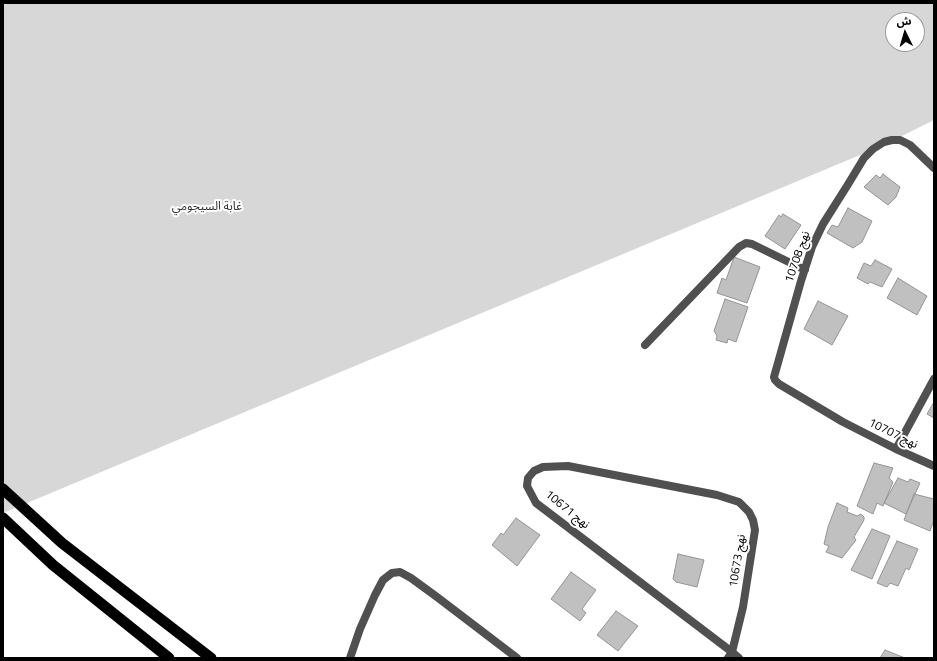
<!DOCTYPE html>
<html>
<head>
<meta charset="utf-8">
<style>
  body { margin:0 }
  #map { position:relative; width:937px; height:661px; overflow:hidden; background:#fff; font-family:"Titillium Web","Noto Sans Arabic",sans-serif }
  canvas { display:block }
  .frame { position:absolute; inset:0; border:4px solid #000; pointer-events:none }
  .north { position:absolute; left:885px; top:12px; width:40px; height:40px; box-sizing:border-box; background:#fff; border:1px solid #999; border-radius:50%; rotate:355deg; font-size:11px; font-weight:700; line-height:16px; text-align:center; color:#000 }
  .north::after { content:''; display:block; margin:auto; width:14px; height:18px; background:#000; clip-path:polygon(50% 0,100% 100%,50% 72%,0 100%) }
</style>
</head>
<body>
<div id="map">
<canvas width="937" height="661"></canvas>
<div class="frame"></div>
<div class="north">ش</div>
</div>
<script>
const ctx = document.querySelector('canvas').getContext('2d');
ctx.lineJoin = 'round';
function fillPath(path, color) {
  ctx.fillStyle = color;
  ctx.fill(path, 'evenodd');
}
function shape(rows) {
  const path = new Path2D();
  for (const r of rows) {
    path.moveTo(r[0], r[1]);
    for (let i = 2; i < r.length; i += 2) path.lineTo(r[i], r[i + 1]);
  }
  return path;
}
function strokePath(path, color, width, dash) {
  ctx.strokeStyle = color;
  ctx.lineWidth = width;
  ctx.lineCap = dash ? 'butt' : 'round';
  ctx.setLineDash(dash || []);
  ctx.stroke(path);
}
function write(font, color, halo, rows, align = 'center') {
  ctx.font = font + ' "Titillium Web","Noto Sans Arabic",sans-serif';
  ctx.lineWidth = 4;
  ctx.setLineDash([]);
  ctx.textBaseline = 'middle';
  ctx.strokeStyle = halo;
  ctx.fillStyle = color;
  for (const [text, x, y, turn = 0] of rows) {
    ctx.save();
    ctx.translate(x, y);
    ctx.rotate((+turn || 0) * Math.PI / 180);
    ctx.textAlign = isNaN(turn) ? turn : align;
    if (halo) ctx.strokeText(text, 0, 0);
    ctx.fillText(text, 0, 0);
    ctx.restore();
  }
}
fillPath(shape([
  [3,3,934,3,934,120,884,145,3,513],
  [893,20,917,20,917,44,893,44]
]), '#d7d7d7');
const building = shape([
  [883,174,900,187,896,197,888,205,864,187,876,175,880,178,883,174],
  [848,208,872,221,862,242,853,248,827,233,832,225,838,227,848,208],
  [783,214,801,225,785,249,765,236,779,215,781,217,783,214],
  [734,257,760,267,747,303,717,293,722,278,726,280,734,257],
  [875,260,892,269,882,287,870,282,868,284,857,278,864,263,871,266,875,260],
  [898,278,927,296,917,315,887,298,898,278],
  [725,299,748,307,736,342,728,339,727,343,716,340,717,336,714,331,725,299],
  [818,301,848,316,832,345,804,329,818,301],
  [934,402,934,418,927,414,934,402],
  [874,463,893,468,889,478,893,482,883,506,877,503,873,514,857,506,874,463],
  [898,478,908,482,910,479,920,483,906,514,884,503,898,478],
  [914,494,934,499,934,520,930,531,904,520,914,494],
  [837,503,848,508,847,512,857,516,861,514,864,517,864,520,854,537,856,540,842,558,826,552,829,546,824,544,828,527,837,503],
  [516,518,540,535,517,566,492,545,501,533,503,535,516,518],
  [872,529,890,536,872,579,851,570,872,529],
  [897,541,918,549,909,570,906,568,898,586,890,583,887,587,877,583,897,541],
  [678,554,704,560,697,587,676,582,673,579,678,554],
  [571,572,596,590,582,609,586,613,580,621,551,599,571,572],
  [616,611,638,626,618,651,597,635,616,611],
  [885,650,905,658,880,658,885,650]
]);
fillPath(building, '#c0c0c0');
strokePath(building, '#949494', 1);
strokePath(shape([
  [934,168,910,145,900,140,892,140,884,142,873,149,864,158,847,186,823,224,812,247,801,281,774,377,775,380,779,384,843,422,896,449,934,466],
  [645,345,739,247,746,243,752,244,805,270],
  [896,449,934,379],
  [350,658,360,629,375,595,383,580,392,573,400,572,411,578,437,597,517,658],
  [728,658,732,652,743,607,755,530,753,520,749,512,739,502,717,495,568,466,543,467,534,471,528,478,527,486,536,503,732,652,739,658]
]), '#505050', 8);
strokePath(shape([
  [3,489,62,543,211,658],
  [3,518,53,565,169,658]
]), '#000', 11);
write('12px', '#2e2e2e', '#fff', [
  ["غابة السيجومي",207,207]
]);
write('12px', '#000', '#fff', [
  ["نهج 10708",798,257,-71],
  ["نهج 10707",893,434,26],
  ["نهج 10671",567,510,39],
  ["نهج 10673",738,561,-81]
]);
</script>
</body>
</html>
